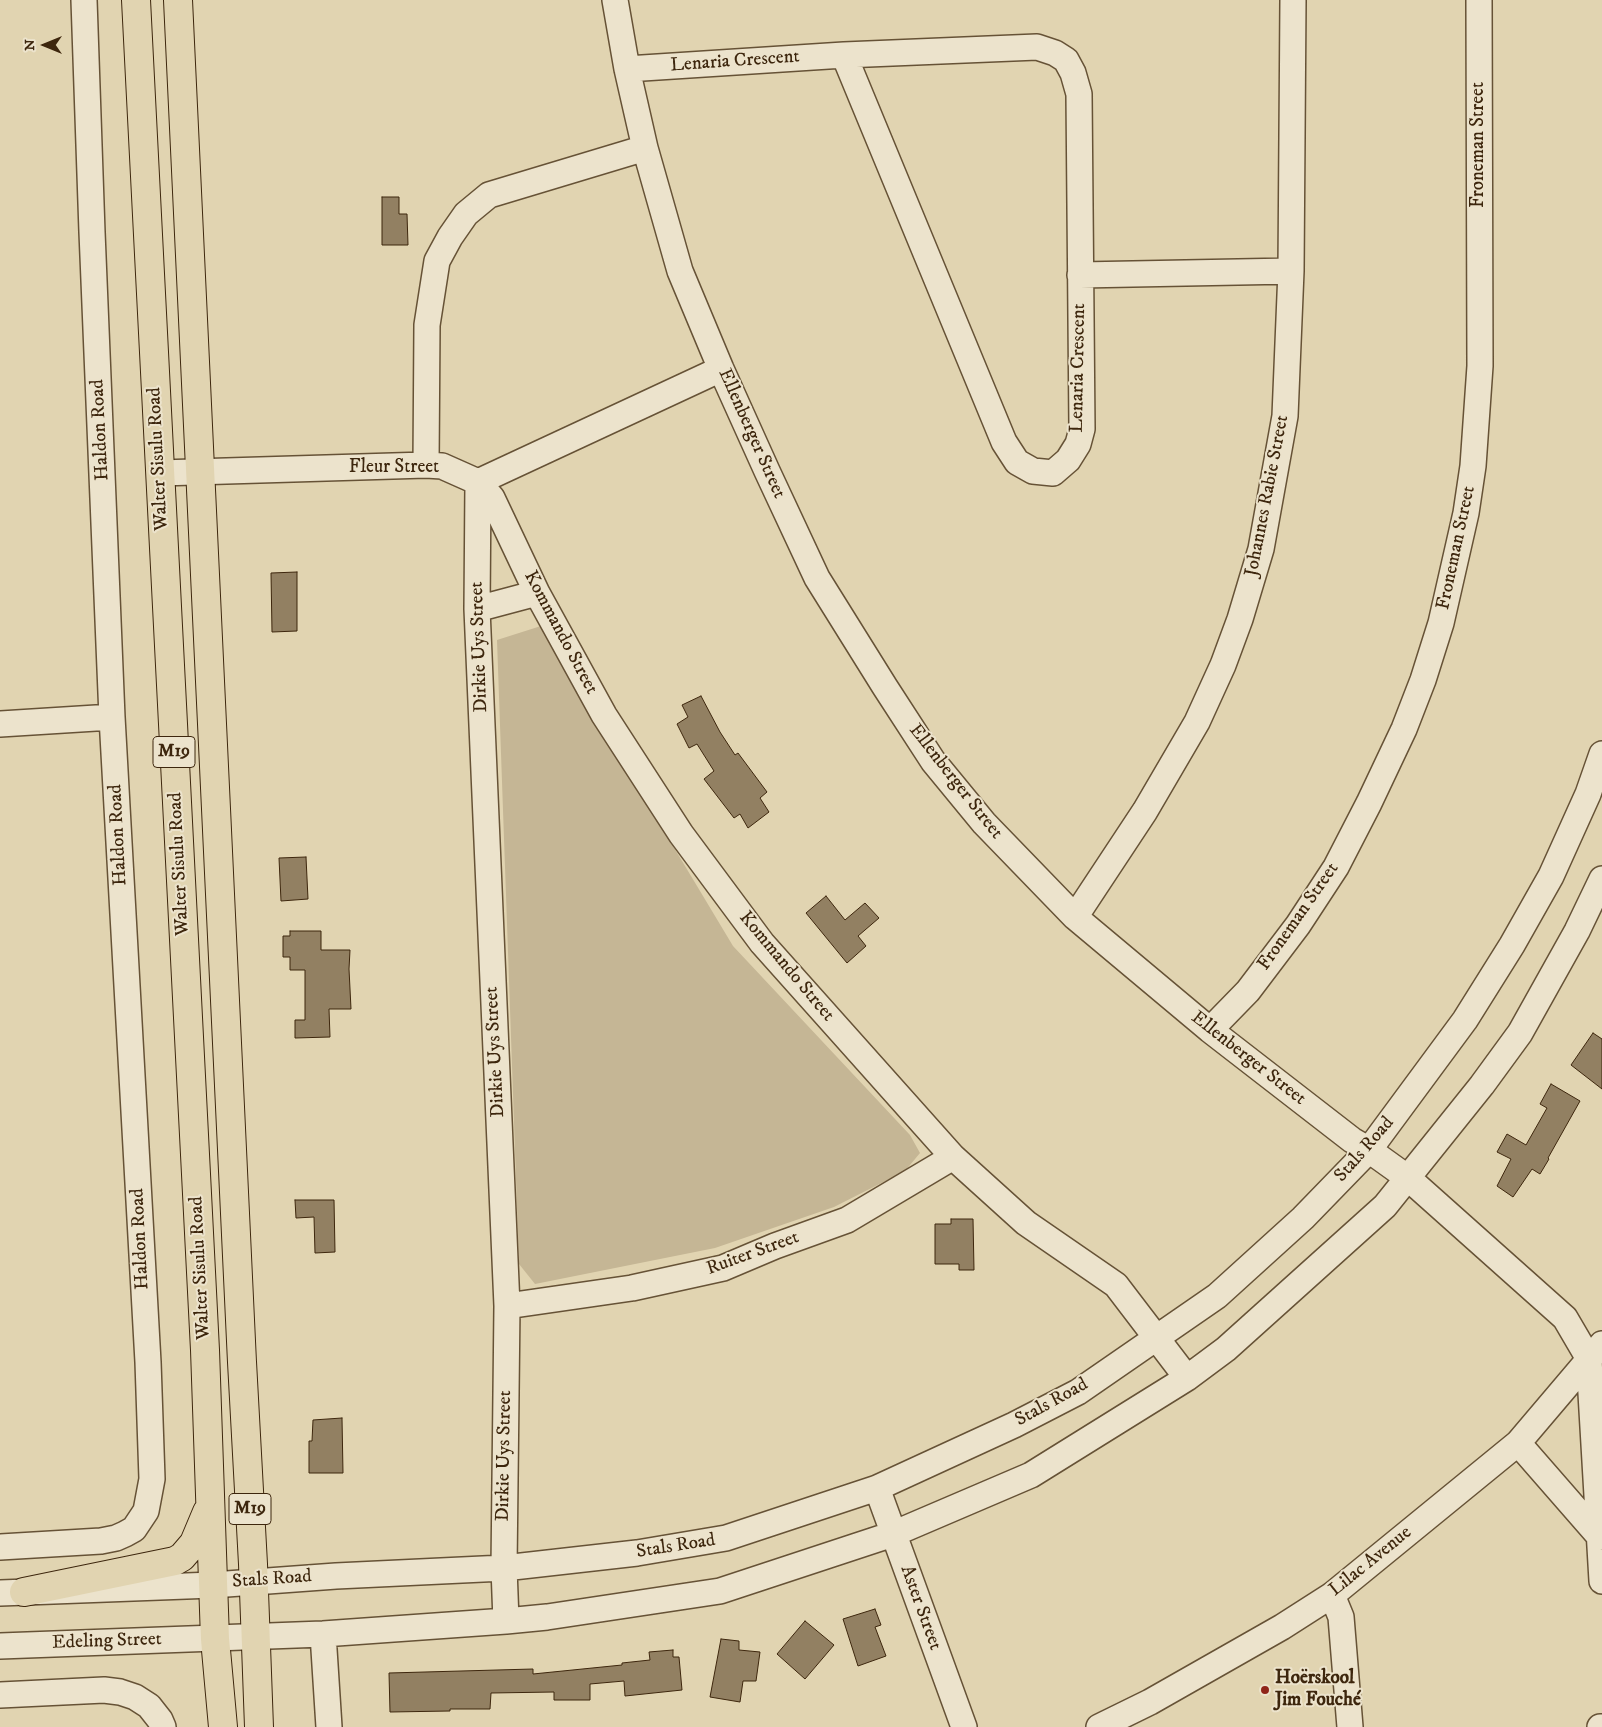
<!DOCTYPE html>
<html>
<head>
<meta charset="utf-8">
<style>
  body { margin:0 }
  #map { position:relative; width:1602px; height:1727px; overflow:hidden; background:#e1d4b1; font-family:"IM FELL DW Pica",serif }
  canvas { display:block }
  .north { position:absolute; left:20px; top:20px; width:50px; height:50px; -webkit-text-stroke:4px #ece3cc; paint-order:stroke; rotate:270deg; font-size:14px; font-weight:700; line-height:20px; text-align:center; color:#3d260d }
  .north::after { content:''; display:block; margin:auto; width:18px; height:22px; background:#3d260d; clip-path:polygon(50% 0,100% 100%,50% 72%,0 100%) }
</style>
</head>
<body>
<div id="map">
<canvas width="1602" height="1727"></canvas>
<div class="north">N</div>
</div>
<script>
const ctx = document.querySelector('canvas').getContext('2d');
ctx.lineJoin = 'round';
function fillPath(path, color) {
  ctx.fillStyle = color;
  ctx.fill(path, 'evenodd');
}
function shape(rows) {
  const path = new Path2D();
  for (const r of rows) {
    path.moveTo(r[0], r[1]);
    for (let i = 2; i < r.length; i += 2) path.lineTo(r[i], r[i + 1]);
  }
  return path;
}
function strokePath(path, color, width, dash) {
  ctx.strokeStyle = color;
  ctx.lineWidth = width;
  ctx.lineCap = dash ? 'butt' : 'round';
  ctx.setLineDash(dash || []);
  ctx.stroke(path);
}
function write(font, color, halo, rows, align = 'center') {
  ctx.font = font + ' "IM FELL DW Pica",serif';
  ctx.lineWidth = 4;
  ctx.setLineDash([]);
  ctx.textBaseline = 'middle';
  ctx.strokeStyle = halo;
  ctx.fillStyle = color;
  for (const [text, x, y, turn = 0] of rows) {
    ctx.save();
    ctx.translate(x, y);
    ctx.rotate((+turn || 0) * Math.PI / 180);
    ctx.textAlign = isNaN(turn) ? turn : align;
    if (halo) ctx.strokeText(text, 0, 0);
    ctx.fillText(text, 0, 0);
    ctx.restore();
  }
}
fillPath(shape([
  [541,626,733,946,910,1135,920,1153,905,1171,834,1207,715,1248,535,1284,519,1264,497,640]
]), '#c5b695');
const building = shape([
  [382,197,399,197,399,214,407,214,408,245,382,245,382,197],
  [297,572,297,631,272,632,271,573,297,572],
  [701,696,720,732,735,755,738,753,767,792,760,798,769,812,748,828,740,814,734,818,704,779,714,771,697,744,689,748,677,724,688,717,682,705,701,696],
  [306,857,308,899,281,901,279,858,306,857],
  [826,896,845,920,865,903,879,918,858,936,866,946,847,963,806,913,826,896],
  [290,931,321,931,321,950,350,950,349,969,351,1009,329,1009,330,1037,295,1038,295,1020,305,1020,305,970,290,970,290,957,283,957,283,936,290,936,290,931],
  [1593,1033,1602,1039,1602,1089,1571,1065,1593,1033],
  [1551,1084,1580,1101,1548,1158,1549,1159,1540,1174,1532,1169,1513,1197,1497,1186,1511,1159,1497,1152,1507,1134,1526,1145,1547,1108,1540,1104,1551,1084],
  [295,1200,334,1200,335,1252,315,1253,314,1217,296,1218,295,1200],
  [951,1219,973,1219,974,1270,959,1270,959,1264,935,1264,935,1224,951,1224,951,1219],
  [342,1418,343,1473,309,1473,309,1441,312,1441,313,1420,342,1418],
  [875,1609,881,1625,875,1627,886,1656,858,1666,843,1619,875,1609],
  [805,1621,834,1645,805,1679,777,1654,805,1621],
  [721,1639,739,1641,739,1650,760,1652,756,1681,743,1681,740,1702,710,1697,721,1639],
  [673,1650,673,1657,679,1657,682,1690,625,1696,624,1681,590,1684,590,1700,554,1700,554,1692,491,1693,490,1709,450,1709,450,1711,390,1712,389,1673,533,1669,533,1674,622,1665,622,1663,650,1660,649,1652,673,1650]
]);
fillPath(building, '#928062');
strokePath(building, '#3d260d', 1);
const minor = shape([
  [615,0,627,69,645,148,680,271,721,369,767,471,817,578,885,687,933,761,984,823,1075,917,1210,1030,1352,1140,1369,1150,1408,1178,1565,1318,1589,1359,1602,1581],
  [627,69,844,55,1037,47,1055,53,1066,60,1073,73,1079,94,1082,429,1078,444,1068,460,1053,473,1033,471,1017,462,1004,442,844,55],
  [1080,275,1291,271],
  [426,465,427,325,437,261,450,237,466,214,489,195,645,148],
  [160,473,426,465,442,466,478,482,492,498,537,593,604,715,681,834,762,943,953,1157,1026,1223,1116,1285,1187,1378],
  [478,482,477,609,507,1306,504,1568,506,1621],
  [478,482,721,369],
  [477,609,537,593],
  [0,724,112,717],
  [1075,917,1145,811,1197,722,1223,665,1240,619,1261,549,1285,416,1291,271,1293,0],
  [1210,1030,1248,991,1298,925,1336,867,1369,803,1404,729,1423,680,1441,623,1466,513,1473,466,1480,366,1479,0],
  [507,1306,632,1288,723,1268,775,1246,847,1220,953,1157],
  [1518,1443,1600,1537],
  [877,1488,964,1727],
  [0,1547,101,1541,116,1538,125,1534,134,1529,146,1511,152,1479,148,1362,112,717,92,232,84,0],
  [0,1593,213,1585,336,1576,504,1568,637,1553,726,1538,877,1488,1014,1425,1078,1392,1217,1296,1303,1218,1369,1150,1465,1020,1512,945,1551,876,1588,794,1602,754],
  [1332,1595,1341,1617,1350,1727],
  [323,1634,329,1727],
  [0,1646,323,1634,506,1621,547,1617,720,1591,893,1534,1031,1475,1187,1378,1226,1349,1385,1206,1482,1085,1520,1033,1577,931,1602,879],
  [0,1695,104,1690,120,1692,135,1697,149,1706,160,1720,163,1727],
  [1099,1727,1150,1702,1282,1627,1332,1595,1518,1443,1602,1344],
  [1600,1727,1602,1727]
]);
const highway = shape([
  [136,0,205,1350,215,1639,223,1727],
  [178,0,242,1362,253,1564,259,1727],
  [24,1592,175,1561,182,1557,194,1543,207,1512]
]);
strokePath(minor, '#665236', 28);
strokePath(highway, '#3d260d', 30);
strokePath(minor, '#ece3cc', 25);
strokePath(highway, '#e1d4b1', 28);
for (const [x, y, r, color] of [
  [1265,1690,5,"#8f2418"]
]) {
  const dot = new Path2D();
  dot.arc(x, y, r, 0, 2 * Math.PI);
  ctx.fillStyle = color;
  ctx.fill(dot);
  strokePath(dot, '#ece3cc', 2);
}
for (const [x, y, w] of [
  [174,752,42],
  [250,1509,42]
]) {
  const box = new Path2D();
  box.roundRect(x - w / 2, y - 15.5, w, 31, 4);
  ctx.fillStyle = '#ece3cc';
  ctx.fill(box);
  strokePath(box, '#3d260d', 1);
}
write('bold 18px', '#3d260d', null, [
  ["M19",174,752],
  ["M19",250,1509]
]);
write('19px', '#3d260d', '#ece3cc', [
  ["Lenaria Crescent",735,62,-4],
  ["Froneman Street",1479,145,-90],
  ["Lenaria Crescent",1079,368,-89],
  ["Haldon Road",101,430,-93],
  ["Ellenberger Street",751,434,66],
  ["Walter Sisulu Road",159,459,-93],
  ["Fleur Street",394,468],
  ["Johannes Rabie Street",1268,496,-79],
  ["Froneman Street",1457,548,-78],
  ["Kommando Street",560,633,62],
  ["Dirkie Uys Street",480,647,-92],
  ["Ellenberger Street",955,782,52],
  ["Haldon Road",119,835,-93],
  ["Walter Sisulu Road",180,864,-93],
  ["Froneman Street",1299,917,-55],
  ["Kommando Street",786,967,50],
  ["Dirkie Uys Street",496,1052,-93],
  ["Ellenberger Street",1248,1059,38],
  ["Stals Road",1365,1150,-49],
  ["Haldon Road",141,1239,-93],
  ["Ruiter Street",753,1254,-20],
  ["Walter Sisulu Road",201,1268,-93],
  ["Stals Road",1052,1403,-29],
  ["Dirkie Uys Street",505,1456,-89],
  ["Stals Road",676,1547,-9],
  ["Lilac Avenue",1371,1562,-39],
  ["Stals Road",272,1580,-4],
  ["Aster Street",920,1608,70],
  ["Edeling Street",107,1642,-2]
]);
write('bold 19px', '#3d260d', '#ece3cc', [
  ["Hoërskool",1275,1679],
  ["Jim Fouché",1275,1701]
], 'left');
</script>
</body>
</html>
